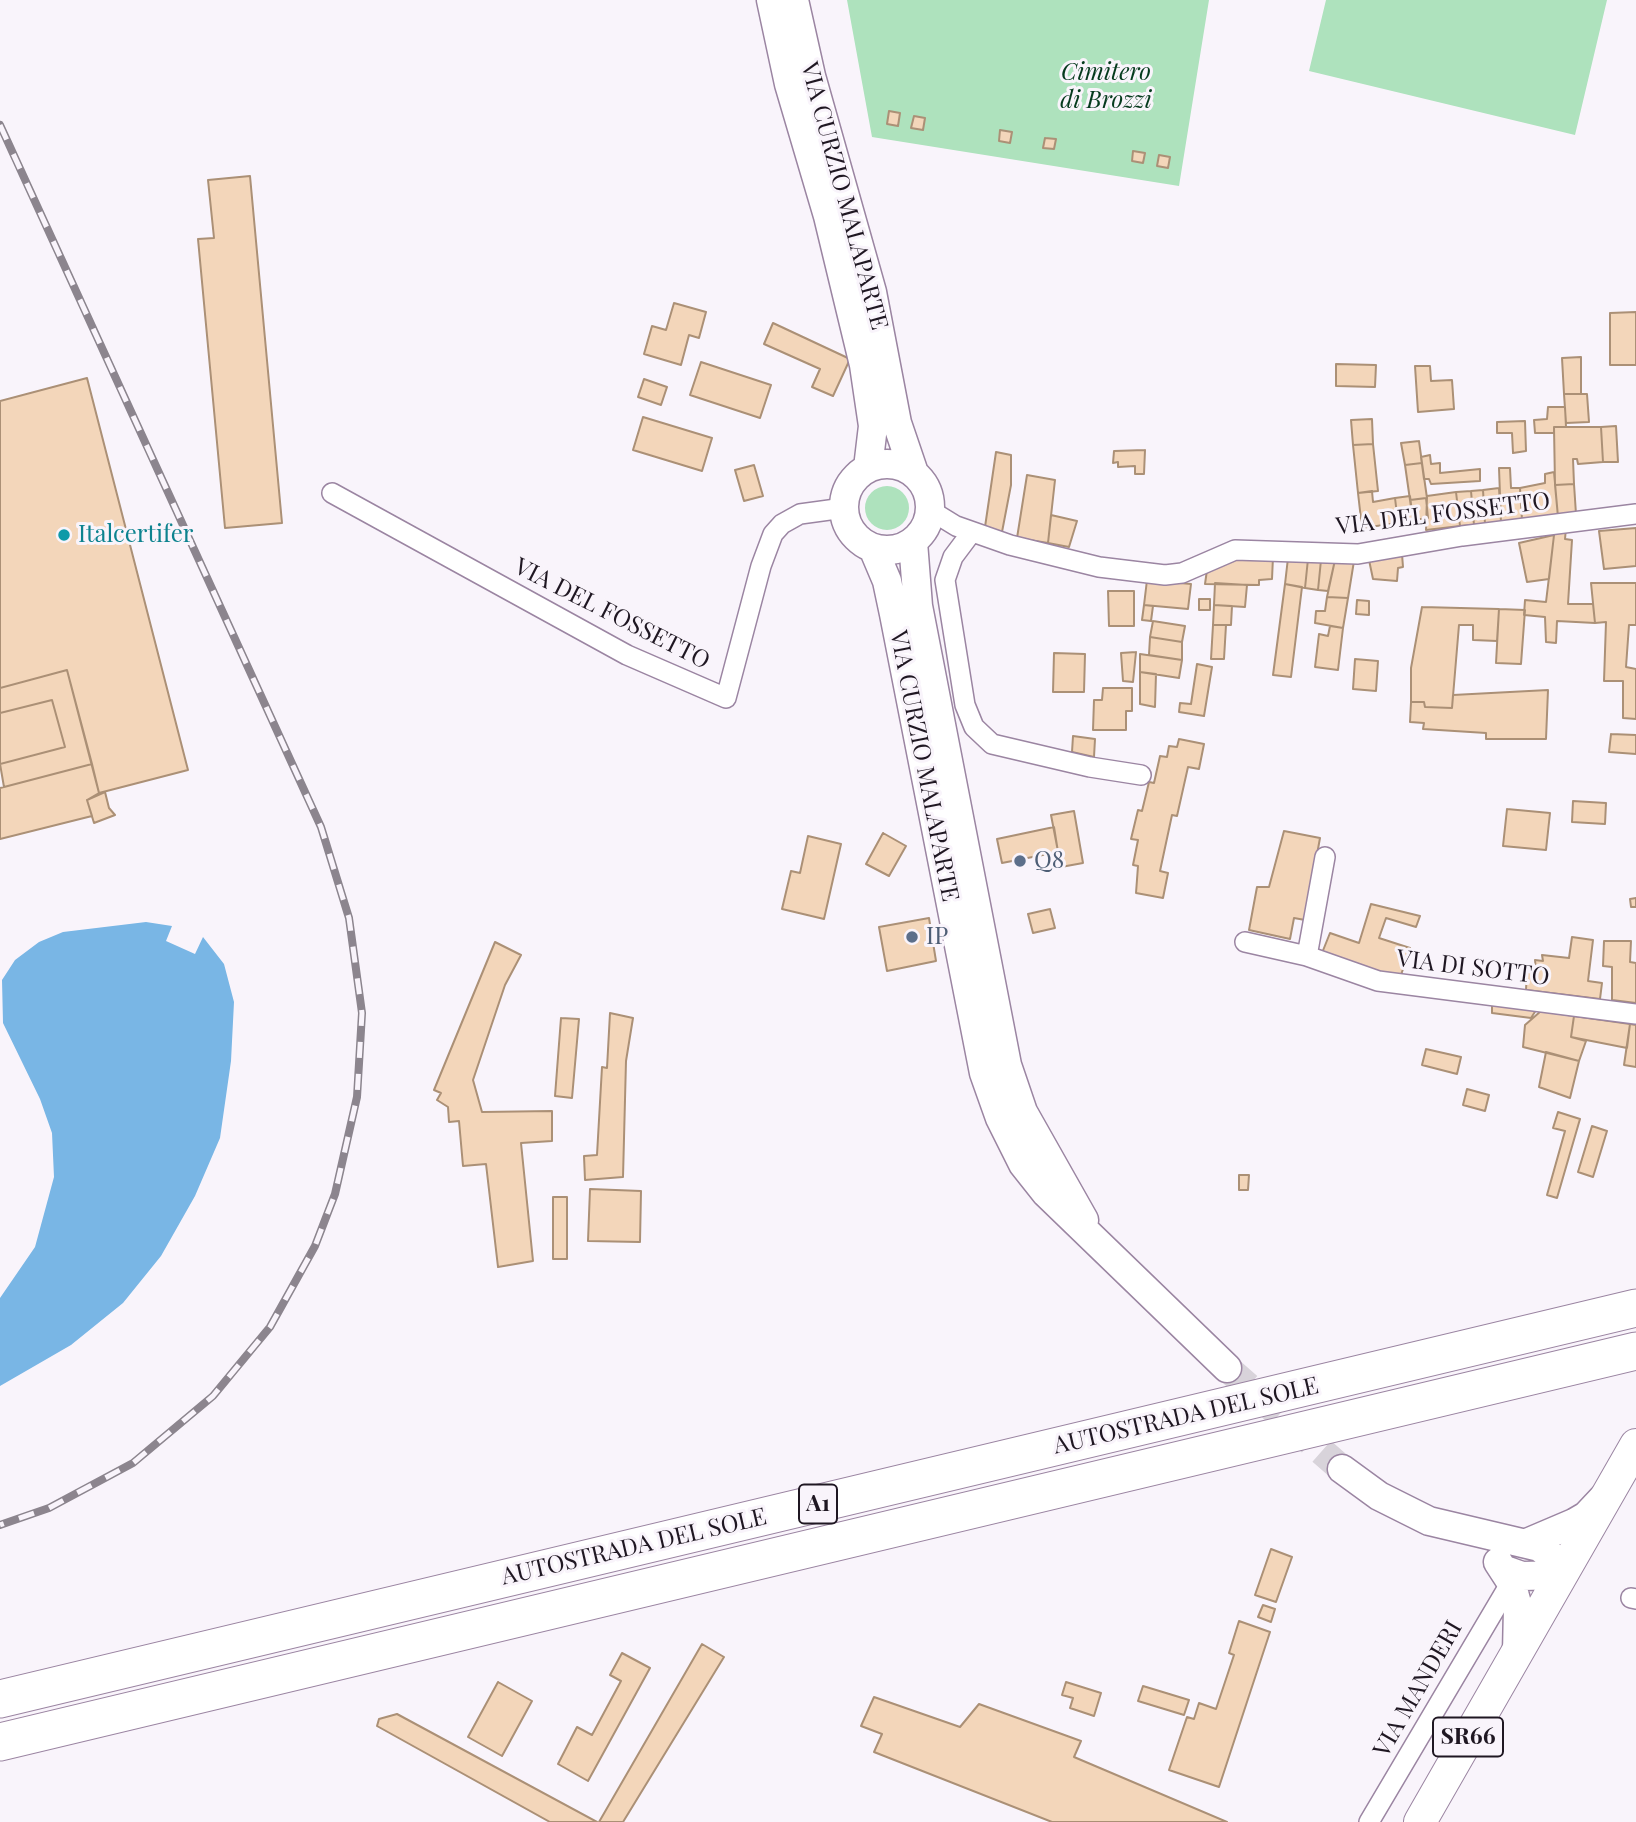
<!DOCTYPE html>
<html>
<head>
<meta charset="utf-8">
<style>
  body { margin:0 }
  canvas { display:block; background:#f9f4fb }
</style>
</head>
<body>
<canvas width="1636" height="1822"></canvas>
<script>
const ctx = document.querySelector('canvas').getContext('2d');
ctx.lineJoin = 'round';
function fillPath(path, color) {
  ctx.fillStyle = color;
  ctx.fill(path, 'evenodd');
}
function shape(rows) {
  const path = new Path2D();
  for (const r of rows) {
    if (r.length === 3) {
      path.moveTo(r[0] + r[2], r[1]);
      path.arc(r[0], r[1], r[2], 0, 2 * Math.PI);
      continue;
    }
    path.moveTo(r[0], r[1]);
    for (let i = 2; i < r.length; i += 2) path.lineTo(r[i], r[i + 1]);
  }
  return path;
}
function strokePath(path, color, width, dash) {
  ctx.strokeStyle = color;
  ctx.lineWidth = width;
  ctx.lineCap = dash ? 'butt' : 'round';
  ctx.setLineDash(dash || []);
  ctx.stroke(path);
}
function write(font, color, halo, rows, align = 'center') {
  ctx.font = font + ' "Playfair Display",serif';
  ctx.lineWidth = 6;
  ctx.setLineDash([]);
  ctx.textBaseline = 'middle';
  ctx.strokeStyle = halo;
  ctx.fillStyle = color;
  for (const [text, x, y, turn = 0] of rows) {
    ctx.save();
    ctx.translate(x, y);
    ctx.rotate((+turn || 0) * Math.PI / 180);
    ctx.textAlign = isNaN(turn) ? turn : align;
    if (halo) ctx.strokeText(text, 0, 0);
    ctx.fillText(text, 0, 0);
    ctx.restore();
  }
}
fillPath(shape([
  [847,0,1209,0,1179,186,872,137],
  [1326,0,1607,0,1575,135,1309,71],
  [887,508,22]
]), '#aee2bd');
fillPath(shape([
  [146,922,172,926,166,941,195,954,203,937,224,964,234,1002,231,1061,220,1138,195,1196,161,1256,123,1303,71,1345,0,1386,0,1298,35,1247,54,1177,52,1133,40,1099,3,1023,2,980,15,960,39,942,63,932]
]), '#79b6e5');
const building = shape([
  [889,111,900,113,898,126,887,124,889,111],
  [914,116,925,118,923,130,911,128,914,116],
  [1000,130,1012,132,1010,143,999,141,1000,130],
  [1045,138,1056,139,1054,149,1043,148,1045,138],
  [1133,151,1145,153,1143,163,1132,161,1133,151],
  [1159,155,1170,157,1168,168,1157,166,1159,155],
  [250,176,282,523,225,528,198,239,214,238,208,180,250,176],
  [674,303,706,312,699,338,689,335,681,365,644,354,652,326,666,330,674,303],
  [1636,312,1636,365,1610,365,1610,313,1636,312],
  [773,323,850,359,833,396,812,387,820,369,764,344,773,323],
  [1581,357,1581,394,1564,394,1562,358,1581,357],
  [701,362,771,385,760,418,690,395,701,362],
  [1336,364,1376,365,1375,387,1336,386,1336,364],
  [1415,366,1430,366,1431,381,1452,380,1454,409,1418,412,1415,366],
  [87,378,188,770,99,793,67,670,0,688,0,401,87,378],
  [644,379,667,387,661,405,638,397,644,379],
  [1564,394,1587,394,1589,422,1566,423,1564,394],
  [1548,407,1565,407,1566,427,1554,427,1554,433,1535,433,1534,420,1547,419,1548,407],
  [643,417,712,438,702,471,633,450,643,417],
  [1372,419,1373,444,1353,445,1351,420,1372,419],
  [1525,421,1526,451,1513,453,1512,433,1497,433,1497,422,1525,421],
  [1616,426,1618,462,1603,462,1601,427,1616,426],
  [1554,427,1601,427,1603,462,1578,464,1577,459,1573,459,1574,484,1555,485,1554,427],
  [1419,441,1422,463,1405,465,1401,443,1419,441],
  [1373,444,1378,491,1358,493,1353,445,1373,444],
  [1145,450,1144,474,1135,474,1135,466,1118,467,1118,462,1113,463,1114,451,1145,450],
  [996,452,1011,455,1011,485,1002,532,985,527,996,452],
  [1430,455,1431,464,1440,463,1440,473,1480,469,1480,481,1431,484,1429,479,1424,479,1421,457,1430,455],
  [1422,463,1427,498,1410,500,1405,465,1422,463],
  [754,465,763,496,744,501,735,470,754,465],
  [1499,468,1510,468,1511,488,1520,488,1522,520,1501,522,1499,468],
  [1554,472,1558,517,1522,520,1520,488,1545,483,1545,474,1554,472],
  [1027,475,1055,480,1048,543,1017,538,1027,475],
  [1574,484,1576,514,1558,517,1555,485,1574,484],
  [1499,488,1501,522,1485,524,1483,490,1499,488],
  [1483,490,1485,524,1474,525,1471,491,1483,490],
  [1372,491,1373,502,1395,498,1398,523,1362,528,1358,493,1372,491],
  [1471,491,1474,525,1460,526,1456,492,1471,491],
  [1456,492,1460,526,1426,530,1427,496,1456,492],
  [1410,496,1413,520,1398,523,1395,498,1410,496],
  [1426,498,1428,518,1413,520,1410,500,1426,498],
  [1051,515,1077,521,1069,547,1048,543,1051,515],
  [1555,527,1566,528,1565,539,1572,540,1568,604,1593,604,1595,623,1557,621,1556,643,1546,642,1545,617,1524,615,1525,600,1546,602,1555,527],
  [1636,528,1636,566,1604,569,1599,531,1636,528],
  [1554,535,1549,579,1527,582,1519,543,1554,535],
  [1402,554,1403,567,1398,568,1397,581,1373,579,1369,560,1402,554],
  [1234,555,1273,557,1272,579,1259,580,1259,585,1205,584,1207,570,1234,555],
  [1288,558,1308,559,1305,588,1285,584,1288,558],
  [1308,559,1321,560,1318,590,1305,588,1308,559],
  [1321,560,1335,560,1328,591,1318,590,1321,560],
  [1335,560,1354,561,1348,598,1327,597,1335,560],
  [1147,580,1191,584,1188,609,1144,605,1147,580],
  [1215,583,1247,585,1245,607,1214,605,1215,583],
  [1591,583,1636,583,1636,625,1629,625,1626,667,1636,669,1636,719,1623,718,1623,681,1604,681,1606,622,1595,623,1591,583],
  [1285,584,1302,587,1291,677,1273,675,1285,584],
  [1108,591,1134,591,1134,626,1109,626,1108,591],
  [1327,597,1348,598,1343,628,1315,623,1316,611,1325,611,1327,597],
  [1199,599,1210,599,1210,610,1199,610,1199,599],
  [1357,600,1369,601,1369,615,1356,614,1357,600],
  [1144,605,1153,606,1151,621,1142,620,1144,605],
  [1214,605,1232,606,1231,625,1213,625,1214,605],
  [1422,607,1499,609,1497,641,1473,640,1473,625,1459,625,1452,708,1425,707,1424,702,1411,702,1411,668,1422,607],
  [1499,609,1525,610,1521,664,1496,663,1499,609],
  [1153,621,1185,626,1182,642,1150,637,1153,621],
  [1213,625,1226,625,1224,659,1211,659,1213,625],
  [1330,626,1343,628,1338,670,1315,667,1319,634,1328,636,1330,626],
  [1150,637,1182,642,1182,660,1149,655,1150,637],
  [1136,652,1133,682,1123,681,1121,653,1136,652],
  [1054,653,1085,654,1084,692,1053,692,1054,653],
  [1140,654,1182,660,1179,678,1140,672,1140,654],
  [1355,659,1378,661,1376,691,1353,689,1355,659],
  [1197,664,1212,667,1204,716,1179,712,1180,703,1191,704,1197,664],
  [67,670,92,764,4,787,0,764,65,747,52,700,0,713,0,688,67,670],
  [1140,672,1156,674,1155,707,1140,704,1140,672],
  [1103,688,1132,688,1132,711,1126,711,1126,730,1093,730,1094,700,1102,700,1103,688],
  [1548,690,1546,739,1486,739,1486,733,1423,729,1424,723,1410,722,1411,702,1424,702,1425,707,1452,708,1453,695,1548,690],
  [52,700,65,747,0,764,0,713,52,700],
  [1611,734,1636,735,1636,754,1609,752,1611,734],
  [1073,736,1095,739,1094,757,1072,752,1073,736],
  [1179,739,1204,744,1199,769,1188,767,1177,816,1172,815,1160,871,1168,873,1163,898,1136,893,1138,866,1133,865,1138,840,1131,839,1138,810,1142,811,1149,782,1154,783,1160,756,1167,757,1169,746,1177,747,1179,739],
  [92,764,99,793,87,800,92,816,0,839,0,788,92,764],
  [105,792,109,808,115,815,94,823,87,800,105,792],
  [1573,801,1606,803,1605,824,1572,822,1573,801],
  [1507,809,1550,813,1546,850,1503,846,1507,809],
  [1074,811,1083,863,1061,867,1051,815,1074,811],
  [1054,827,1058,852,1002,863,997,839,1054,827],
  [1284,831,1320,838,1305,920,1294,918,1290,939,1249,930,1257,887,1269,887,1284,831],
  [883,833,906,846,889,876,866,864,883,833],
  [808,836,841,844,824,919,782,909,791,871,800,873,808,836],
  [1636,898,1636,907,1631,907,1630,899,1636,898],
  [1371,904,1420,916,1416,927,1386,918,1379,938,1410,948,1400,978,1322,953,1330,933,1359,943,1371,904],
  [1050,909,1055,928,1033,933,1028,914,1050,909],
  [929,918,936,961,887,971,879,927,929,918],
  [1572,937,1593,940,1588,981,1602,983,1600,999,1526,990,1527,969,1536,970,1535,960,1543,961,1542,955,1569,958,1572,937],
  [1604,941,1631,941,1630,962,1636,963,1636,1003,1612,1000,1612,967,1603,966,1604,941],
  [495,942,521,955,505,985,473,1080,482,1112,552,1111,552,1141,521,1143,533,1261,498,1267,486,1164,463,1166,459,1121,449,1122,448,1107,437,1100,441,1093,434,1090,495,942],
  [1492,1000,1538,1007,1531,1018,1492,1013,1492,1000],
  [1541,1011,1574,1016,1571,1037,1586,1041,1579,1061,1523,1047,1525,1025,1541,1011],
  [610,1013,633,1018,626,1061,623,1177,585,1180,584,1156,597,1155,602,1067,607,1068,610,1013],
  [1574,1016,1630,1024,1627,1048,1571,1037,1574,1016],
  [561,1018,579,1019,572,1098,555,1096,561,1018],
  [1630,1024,1636,1025,1636,1067,1624,1065,1630,1024],
  [1426,1049,1461,1057,1457,1074,1422,1065,1426,1049],
  [1546,1052,1579,1061,1570,1098,1539,1087,1546,1052],
  [1467,1089,1489,1095,1485,1111,1463,1105,1467,1089],
  [1558,1112,1580,1119,1557,1198,1547,1195,1565,1131,1553,1128,1558,1112],
  [1592,1126,1607,1131,1593,1177,1578,1172,1592,1126],
  [1239,1175,1249,1175,1248,1190,1239,1190,1239,1175],
  [590,1189,641,1191,640,1242,588,1241,590,1189],
  [553,1197,567,1197,567,1259,553,1259,553,1197],
  [1271,1549,1292,1557,1276,1602,1255,1595,1271,1549],
  [1263,1605,1275,1609,1271,1622,1258,1617,1263,1605],
  [1239,1621,1270,1632,1219,1787,1169,1770,1187,1717,1194,1719,1199,1703,1216,1709,1234,1655,1229,1653,1239,1621],
  [702,1644,724,1657,623,1822,599,1822,702,1644],
  [622,1653,650,1668,588,1781,558,1764,577,1727,592,1735,621,1681,610,1675,622,1653],
  [498,1682,532,1701,502,1756,468,1737,498,1682],
  [1066,1682,1101,1693,1094,1716,1070,1708,1073,1698,1062,1695,1066,1682],
  [1143,1686,1189,1700,1184,1715,1138,1701,1143,1686],
  [874,1697,960,1727,979,1704,1081,1741,1074,1757,1227,1822,1052,1822,874,1752,882,1734,861,1726,874,1697],
  [397,1714,597,1822,550,1822,377,1726,379,1719,397,1714]
]);
fillPath(building, '#f3d6ba');
strokePath(building, '#ab9076', 2);
strokePath(shape([
  [1227,1368,1342,1469]
]), '#d8d3da', 28, [28, 14]);
const street = shape([
  [332,493,627,655,726,698,761,566,773,534,782,524,800,514,844,508],
  [930,510,956,526,1010,545,1099,567,1165,575,1182,573,1235,550,1358,554,1462,536,1636,514],
  [971,533,953,557,945,580,965,705,974,727,992,744,1090,767,1141,775],
  [1245,942,1307,956,1378,981,1636,1014],
  [1307,956,1325,857],
  [1631,1598,1636,1599],
  [1369,1822,1511,1582]
]);
const secondary = shape([
  [771,0,789,84,828,216,864,365,873,426,868,468],
  [794,0,811,76,872,292,897,423,914,473],
  [887,507,43],
  [913,542,918,606,1007,1065,1023,1112,1084,1220],
  [873,548,887,581,894,614,984,1073,1000,1118,1023,1164,1046,1193,1227,1368],
  [1342,1469,1379,1496,1429,1521,1539,1547,1550,1555,1562,1575,1522,1576,1505,1570],
  [1527,1543,1574,1523,1586,1516,1602,1499],
  [1498,1562,1511,1582,1518,1607,1517,1653]
]);
const primary = shape([
  [1420,1822,1636,1445]
]);
const highway = shape([
  [0,1699,1636,1308],
  [0,1742,1636,1351]
]);
strokePath(street, '#9b85a2', 22);
strokePath(secondary, '#9b85a2', 31);
strokePath(primary, '#9b85a2', 34);
strokePath(highway, '#9b85a2', 39);
strokePath(street, '#fff', 19);
strokePath(secondary, '#fff', 28);
strokePath(primary, '#fff', 32);
strokePath(highway, '#fff', 37);
const rail = shape([
  [0,125,321,827,349,918,362,1013,357,1097,335,1194,315,1246,270,1327,213,1396,133,1463,49,1508,0,1525]
]);
strokePath(rail, '#8c858e', 8);
strokePath(rail, '#f9f4fb', 5, [16]);
for (const [x, y, r, color] of [
  [64,535,7,"#0f9aa8"],
  [1020,861,7,"#5c6f8a"],
  [912,937,7,"#5c6f8a"]
]) {
  const dot = new Path2D();
  dot.arc(x, y, r, 0, 2 * Math.PI);
  ctx.fillStyle = color;
  ctx.fill(dot);
  strokePath(dot, '#f9f4fb', 2.5);
}
for (const [x, y, w] of [
  [818,1504,38],
  [1468,1737,70]
]) {
  const box = new Path2D();
  box.roundRect(x - w / 2, y - 19.5, w, 39, 5);
  ctx.fillStyle = '#f9f4fb';
  ctx.fill(box);
  strokePath(box, '#1f1722', 2);
}
write('bold 23px', '#1f1722', null, [
  ["A1",818,1504],
  ["SR66",1468,1737]
]);
write('italic 24px', '#053a1d', '#f9f4fb', [
  ["Cimitero",1106,73],
  ["di Brozzi",1106,101]
]);
write('24px', '#1f1722', '#f9f4fb', [
  ["VIA CURZIO MALAPARTE",844,196,75],
  ["VIA DEL FOSSETTO",1443,514,-7],
  ["VIA DEL FOSSETTO",612,614,27],
  ["VIA CURZIO MALAPARTE",924,766,79],
  ["VIA DI SOTTO",1473,968,7],
  ["AUTOSTRADA DEL SOLE",1186,1416,-13],
  ["AUTOSTRADA DEL SOLE",634,1547,-13],
  ["VIA MANDERI",1418,1689,-60]
]);
write('24px', '#0d838f', '#f9f4fb', [
  ["Italcertifer",78,535]
], 'left');
write('24px', '#4e5e75', '#f9f4fb', [
  ["Q8",1034,861],
  ["IP",926,937]
], 'left');
</script>
</body>
</html>
